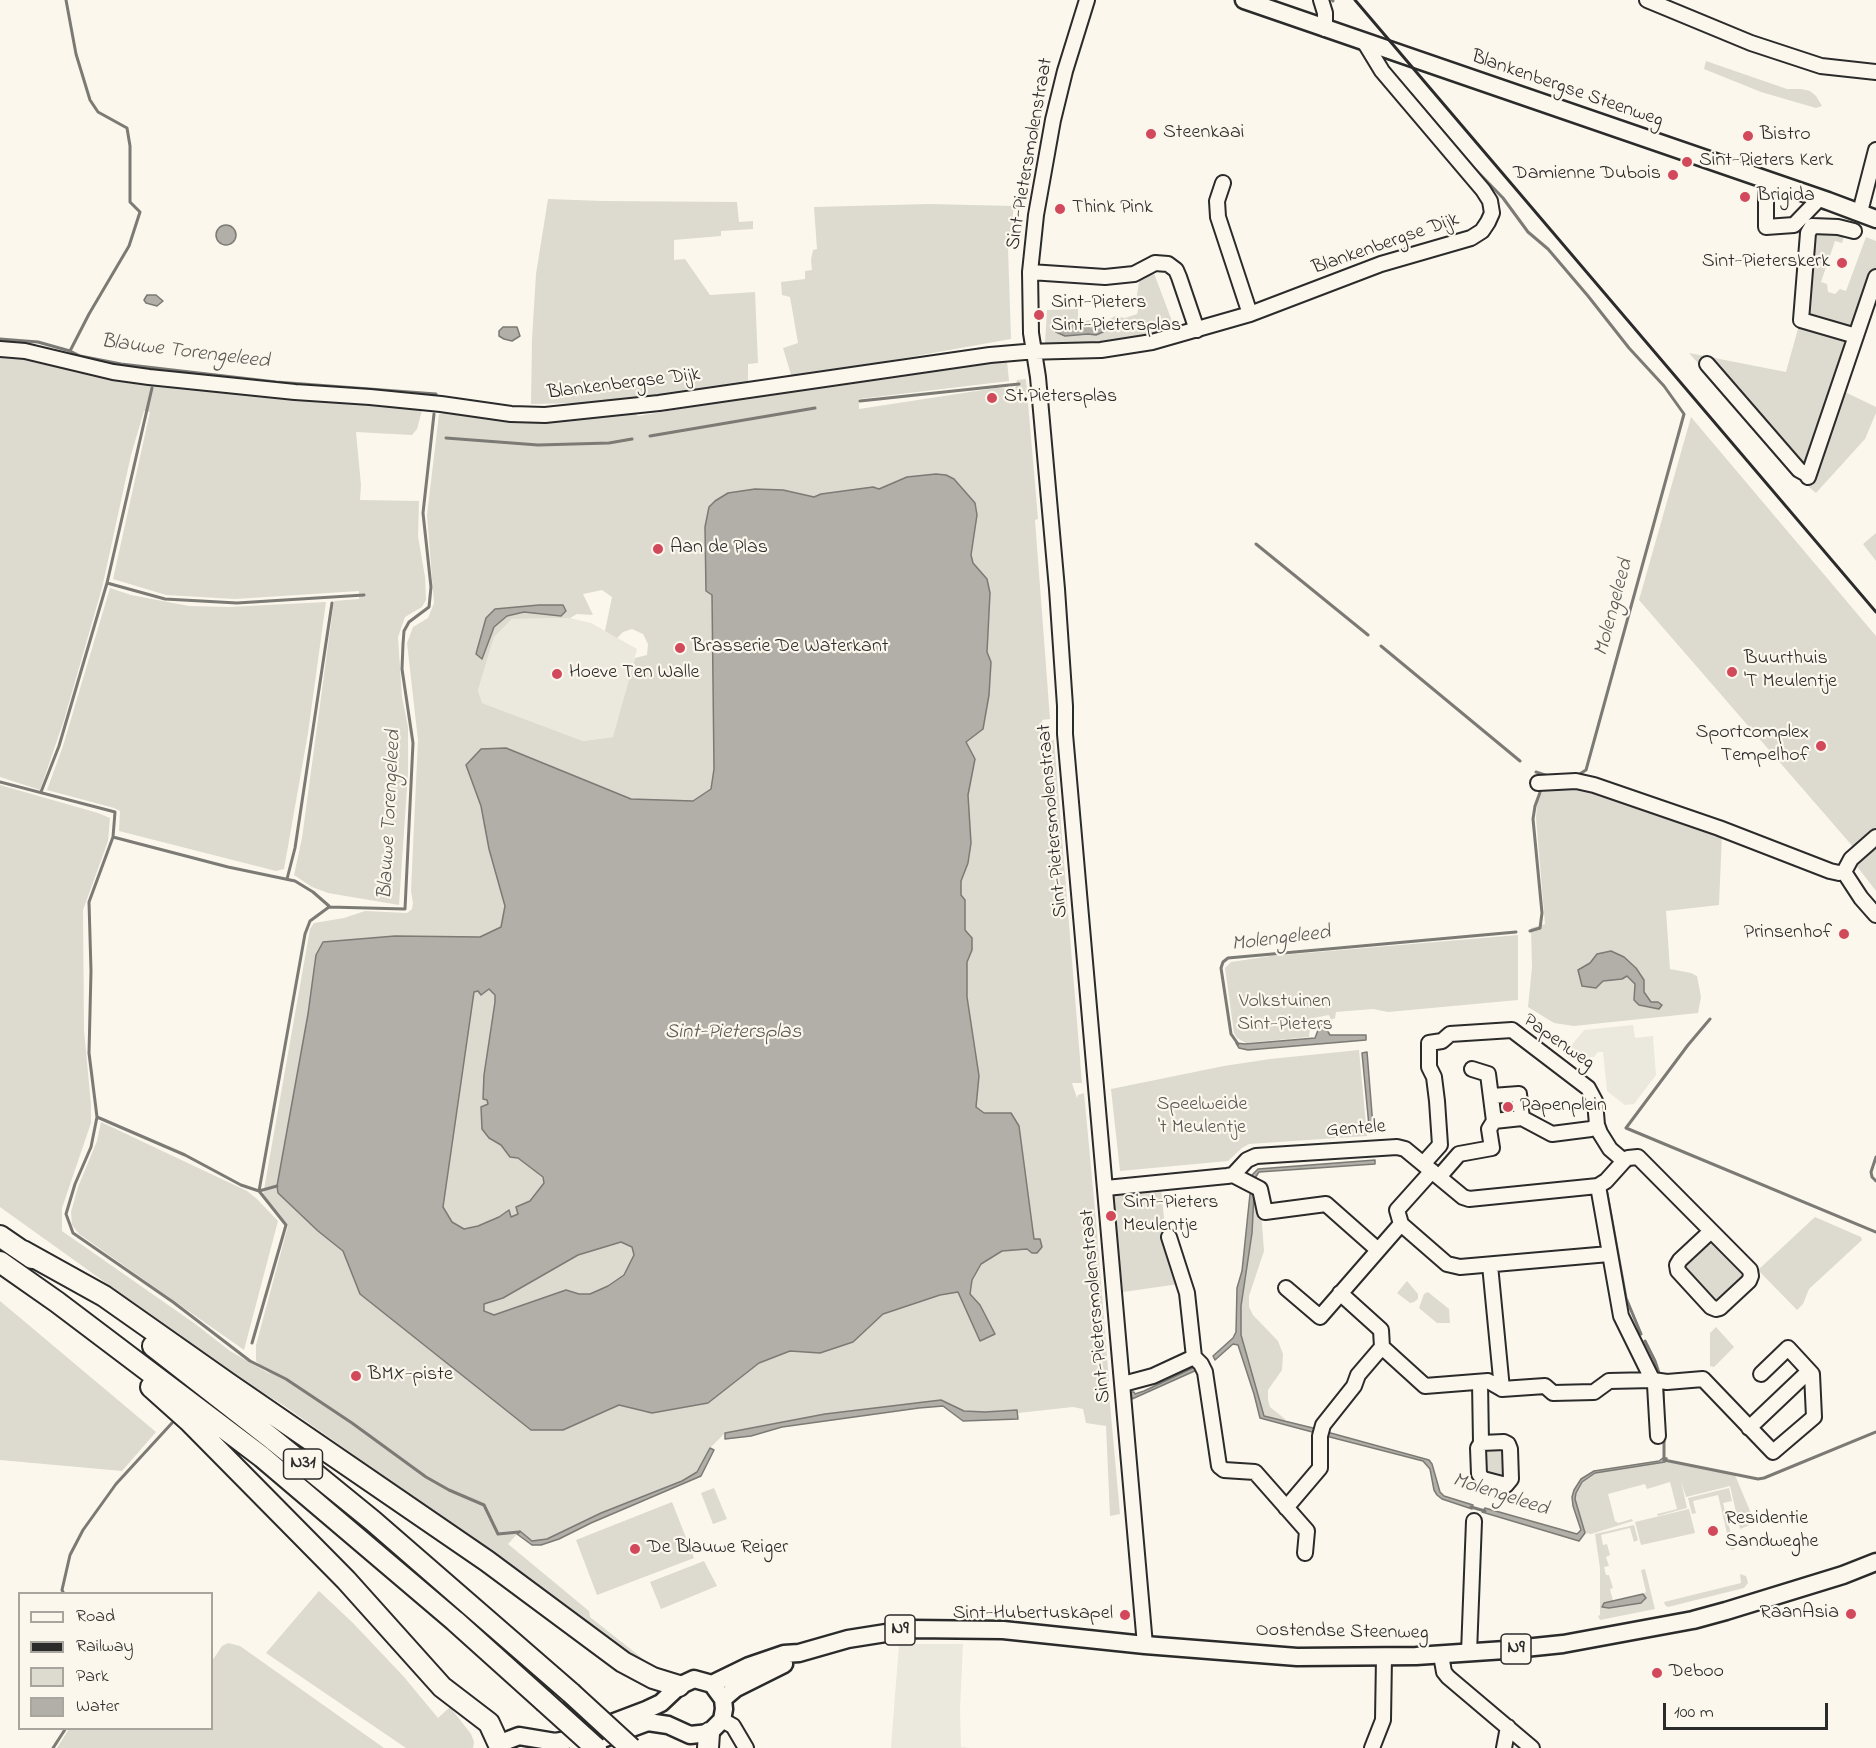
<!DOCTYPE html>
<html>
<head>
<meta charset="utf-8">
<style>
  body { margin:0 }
  #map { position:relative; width:1876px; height:1748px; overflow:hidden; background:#fbf7ec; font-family:"Indie Flower",sans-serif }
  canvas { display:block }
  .legend { position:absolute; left:18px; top:1592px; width:195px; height:138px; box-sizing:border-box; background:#fbf7ec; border:2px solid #a8a59f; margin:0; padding:8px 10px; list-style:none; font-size:18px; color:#2b2b2b }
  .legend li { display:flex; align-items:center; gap:12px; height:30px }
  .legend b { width:30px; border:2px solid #a8a59f }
  .scale { position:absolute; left:1663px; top:1703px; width:165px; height:27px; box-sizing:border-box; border:3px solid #2b2b2b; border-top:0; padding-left:8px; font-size:18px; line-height:21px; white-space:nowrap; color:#2b2b2b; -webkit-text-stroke:4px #fbf7ec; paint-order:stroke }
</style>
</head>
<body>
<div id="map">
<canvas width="1876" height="1748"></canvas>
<ul class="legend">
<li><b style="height:8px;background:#fbf7ec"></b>Road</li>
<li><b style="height:8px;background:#2b2b2b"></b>Railway</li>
<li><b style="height:16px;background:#dddad0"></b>Park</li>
<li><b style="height:16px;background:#b1afa7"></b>Water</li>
</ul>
<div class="scale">100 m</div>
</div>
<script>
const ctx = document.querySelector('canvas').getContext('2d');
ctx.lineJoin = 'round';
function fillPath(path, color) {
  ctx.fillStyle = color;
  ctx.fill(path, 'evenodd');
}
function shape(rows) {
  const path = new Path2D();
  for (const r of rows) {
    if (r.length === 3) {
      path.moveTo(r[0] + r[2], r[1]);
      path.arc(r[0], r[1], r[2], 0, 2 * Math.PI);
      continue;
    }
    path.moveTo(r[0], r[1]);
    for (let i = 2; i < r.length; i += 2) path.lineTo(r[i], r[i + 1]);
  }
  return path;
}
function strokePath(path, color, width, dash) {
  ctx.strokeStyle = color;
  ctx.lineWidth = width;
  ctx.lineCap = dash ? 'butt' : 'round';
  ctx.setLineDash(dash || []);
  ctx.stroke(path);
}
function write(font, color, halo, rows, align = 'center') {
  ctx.font = font + ' "Indie Flower",sans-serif';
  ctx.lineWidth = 4.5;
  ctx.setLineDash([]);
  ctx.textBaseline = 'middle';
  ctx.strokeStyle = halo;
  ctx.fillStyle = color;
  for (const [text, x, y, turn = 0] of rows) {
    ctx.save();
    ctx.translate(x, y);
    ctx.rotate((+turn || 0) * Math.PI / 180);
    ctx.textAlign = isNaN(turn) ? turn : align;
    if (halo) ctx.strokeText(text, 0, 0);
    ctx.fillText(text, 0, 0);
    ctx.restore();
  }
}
fillPath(shape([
  [570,618,591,623,637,649,614,737,583,741,482,703,478,690,494,637,512,619],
  [1633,1025,1635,1038,1653,1036,1656,1075,1634,1104,1625,1105,1607,1091,1603,1052,1598,1052,1594,1057,1583,1057,1570,1047,1584,1030],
  [899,1644,963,1644,960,1709,961,1747,971,1748,891,1748]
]), '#ebe8de');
fillPath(shape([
  [1706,61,1787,89,1801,89,1810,91,1816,96,1822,106,1816,108,1761,92,1704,69],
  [548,199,603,201,737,202,739,222,753,221,753,229,721,231,721,236,674,240,674,260,685,259,710,295,755,292,758,363,748,364,748,385,713,391,578,403,531,404,532,339,536,274],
  [929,204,1014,206,1008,248,1011,339,792,378,783,348,798,343,790,297,782,295,781,282,805,279,805,271,812,270,811,260,813,250,817,249,814,207],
  [1846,231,1842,243,1835,241,1821,282,1827,284,1828,292,1835,294,1840,289,1846,291,1866,237,1876,241,1876,288,1843,391,1876,407,1876,413,1865,439,1816,493,1803,482,1689,353,1786,372,1799,325,1795,324,1802,234],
  [1152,268,1175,329,1109,343,1045,343,1047,310,1078,309,1078,322,1097,319,1106,321,1115,316,1125,318,1137,314,1139,306,1137,294,1140,276],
  [0,356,18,357,159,386,422,410,417,429,412,435,356,432,361,485,360,500,419,501,418,536,425,577,426,600,422,607,405,617,398,637,402,697,408,727,408,773,399,905,328,893,312,887,294,875,302,838,334,601,359,599,359,591,235,599,166,595,113,579,150,412,144,411,131,455,102,588,64,720,40,790,0,777],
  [1007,361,1009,381,859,399,859,409,996,388,1015,389,1017,380,1026,379,1038,519,1035,520,1050,719,1042,720,1044,742,1054,740,1082,1083,1072,1083,1077,1098,1078,1095,1084,1093,1096,1221,1109,1381,1108,1382,1120,1514,1110,1516,1106,1426,1086,1423,1083,1409,1073,1407,1018,1413,1017,1410,985,1412,964,1411,940,1400,825,1414,725,1433,710,1448,697,1472,682,1481,601,1513,547,1539,532,1541,520,1531,508,1544,589,1611,590,1617,652,1666,633,1657,540,1586,283,1405,240,1379,0,1207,0,785,98,813,110,818,108,841,83,910,84,1030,91,1105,91,1123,62,1208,62,1231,194,1323,230,1351,270,1374,256,1361,256,1345,288,1226,263,1195,310,929,314,923,344,918,365,911,407,913,412,909,413,903,411,891,413,847,418,740,407,643,413,627,428,618,434,603,427,515,439,414,445,413,447,410,633,411,638,416,855,379],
  [602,590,612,597,605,631,617,638,623,632,632,629,643,634,648,644,647,655,635,658,613,737,583,741,482,703,478,690,494,637,512,619,570,618,577,614,593,615,583,594],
  [1691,417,1876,636,1876,891,1856,865,1861,856,1639,600],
  [1876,533,1876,561,1863,544],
  [110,588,131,595,189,606,229,607,326,602,308,733,284,869,276,871,119,831,120,811,114,808,47,790,63,746],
  [1574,784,1722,833,1719,905,1666,911,1670,969,1691,973,1697,976,1701,997,1698,1013,1574,1026,1554,1023,1528,1007,1532,967,1531,928,1545,924,1536,818,1537,805,1540,795,1546,788],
  [1518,935,1518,1000,1388,1012,1373,1009,1336,1012,1335,1018,1331,1020,1329,1015,1313,1018,1315,1026,1310,1027,1309,1037,1246,1043,1237,1038,1234,1033,1225,968,1231,962,1271,956],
  [1359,1050,1367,1136,1249,1144,1242,1148,1228,1161,1120,1171,1111,1089,1224,1066,1270,1059],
  [101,1122,247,1191,257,1199,278,1221,244,1350,79,1234,72,1225,71,1212,78,1187,97,1141],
  [1161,1188,1166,1238,1163,1243,1179,1284,1123,1292,1112,1196,1119,1192],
  [1254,1194,1261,1211,1264,1251,1249,1296,1249,1307,1253,1315,1278,1341,1283,1354,1282,1370,1268,1390,1268,1400,1270,1407,1285,1419,1285,1421,1263,1416,1241,1335,1241,1306],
  [1815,1217,1861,1237,1862,1240,1809,1289,1803,1304,1797,1310,1758,1270],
  [1710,1239,1745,1274,1744,1280,1717,1304,1713,1304,1682,1269,1682,1263],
  [1407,1281,1418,1294,1418,1299,1414,1302,1410,1303,1397,1293],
  [1428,1292,1449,1309,1450,1323,1437,1323,1419,1308,1424,1294],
  [0,1301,156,1432,122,1471,0,1460],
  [1716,1327,1734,1347,1714,1367,1710,1366,1710,1333],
  [1486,1446,1503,1446,1505,1479,1486,1475,1483,1453],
  [1666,1460,1735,1475,1755,1523,1740,1529,1730,1486,1686,1497,1681,1481,1687,1508,1658,1516,1657,1514,1677,1509,1670,1482,1647,1489,1645,1484,1608,1494,1615,1521,1618,1523,1632,1519,1633,1521,1591,1534,1585,1533,1575,1499,1578,1487,1587,1476,1595,1473],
  [714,1488,727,1519,713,1524,701,1493],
  [1729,1488,1732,1501,1723,1503,1735,1549,1731,1550,1718,1495,1693,1501,1696,1513,1692,1514,1688,1498],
  [672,1502,694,1558,597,1595,576,1540],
  [1689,1509,1695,1533,1641,1545,1635,1522],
  [1634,1525,1638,1540,1634,1542,1630,1528,1601,1535,1603,1545,1607,1544,1610,1555,1606,1557,1609,1566,1604,1567,1606,1575,1609,1575,1613,1588,1610,1589,1613,1601,1603,1604,1609,1608,1644,1602,1646,1597,1643,1594,1646,1592,1641,1570,1645,1569,1655,1609,1600,1620,1598,1616,1600,1615,1600,1568,1595,1534],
  [704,1561,717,1586,661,1609,650,1582],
  [1740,1574,1746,1576,1748,1583,1744,1588,1668,1607,1665,1605,1664,1602,1741,1583],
  [319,1591,353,1623,404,1677,438,1718,450,1707,471,1734,474,1742,473,1748,406,1748,266,1653],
  [228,1643,240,1646,384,1748,57,1748,69,1729,212,1728,212,1661,222,1646]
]), '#dddad0');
const water = shape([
  [226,235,10],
  [147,295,156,295,163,301,157,306,146,303,144,300,147,295],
  [1069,323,1079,328,1093,325,1105,325,1106,327,1103,332,1096,335,1088,334,1065,336,1056,332,1056,330,1065,327,1069,323],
  [503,327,517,327,520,336,512,341,504,339,499,336,499,331,503,327],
  [936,474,946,475,954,479,975,503,977,515,971,555,973,563,987,579,990,593,987,652,991,662,989,695,983,729,966,742,975,759,968,795,971,843,968,863,961,881,961,895,965,900,965,930,972,938,972,950,967,962,967,997,979,1076,976,1107,984,1113,1011,1113,1019,1126,1034,1239,1040,1239,1042,1247,1037,1253,1032,1253,1027,1249,1002,1251,981,1264,972,1280,970,1294,980,1305,995,1334,980,1341,958,1292,940,1295,883,1314,853,1342,820,1353,790,1351,759,1363,708,1403,652,1413,619,1405,563,1430,531,1430,360,1294,343,1251,318,1231,278,1193,277,1186,308,1014,316,955,323,942,395,936,480,937,501,927,505,906,489,849,481,806,466,765,481,749,506,748,631,799,693,801,711,789,714,769,712,595,706,591,705,527,709,507,715,501,728,493,755,489,783,490,814,497,821,494,873,487,879,489,907,477,936,474],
  [489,989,495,995,495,1002,484,1075,483,1099,487,1100,488,1104,481,1107,482,1129,489,1138,501,1145,510,1157,518,1158,543,1177,544,1183,530,1201,516,1207,518,1214,511,1217,509,1210,499,1217,478,1226,464,1229,452,1222,443,1207,474,992,478,991,481,995,489,989],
  [621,1242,632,1247,634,1255,624,1275,608,1286,590,1294,579,1294,566,1290,494,1315,484,1311,484,1304,503,1298,578,1255,621,1242],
  [539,605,563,605,566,611,561,616,524,612,507,616,494,627,482,659,476,654,486,618,495,609,539,605],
  [1611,951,1624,957,1636,968,1644,980,1644,992,1651,1002,1658,1002,1662,1005,1659,1009,1639,1005,1634,1000,1635,984,1627,976,1622,979,1603,981,1596,988,1582,986,1578,970,1590,963,1597,954,1611,951],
  [1320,1025,1324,1025,1330,1035,1366,1035,1366,1040,1248,1050,1239,1048,1236,1043,1245,1044,1315,1038,1320,1025],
  [1367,1052,1373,1126,1369,1126,1362,1053,1367,1052],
  [1375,1160,1375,1164,1259,1172,1255,1178,1250,1177,1258,1169,1375,1160],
  [1250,1194,1254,1194,1252,1233,1241,1306,1241,1335,1245,1349,1264,1416,1317,1429,1316,1433,1260,1418,1254,1394,1238,1345,1233,1344,1215,1360,1213,1356,1233,1338,1236,1332,1237,1288,1242,1271,1250,1194],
  [1197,1366,1199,1369,1132,1399,1131,1392,1134,1392,1135,1394,1144,1391,1197,1366],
  [941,1400,964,1411,985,1412,1017,1410,1018,1419,963,1421,943,1406,919,1408,782,1427,751,1436,725,1439,725,1433,825,1414,941,1400],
  [1327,1432,1429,1460,1432,1464,1440,1492,1444,1496,1473,1505,1472,1509,1442,1499,1437,1495,1434,1490,1430,1469,1423,1461,1326,1436,1327,1432],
  [710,1448,714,1450,701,1476,591,1523,559,1539,541,1545,532,1545,517,1534,520,1531,532,1541,547,1539,601,1513,682,1481,697,1472,710,1448],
  [1663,1458,1667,1458,1665,1462,1595,1473,1582,1482,1576,1493,1575,1499,1585,1533,1579,1541,1482,1512,1485,1508,1577,1534,1581,1530,1573,1506,1572,1497,1574,1490,1581,1479,1594,1471,1659,1461,1663,1458],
  [1643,1594,1646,1598,1641,1603,1609,1608,1602,1607,1604,1603,1643,1594]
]);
fillPath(water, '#b1afa7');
strokePath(water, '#7b7a75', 1.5);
strokePath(shape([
  [66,0,76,54,90,100,98,112,127,128,130,146,130,202,140,212,129,246,89,314,70,351,80,356,121,364,276,382,436,394,436,397],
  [1332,0,1333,1],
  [1411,94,1474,168,1503,198,1528,232,1548,249,1588,296,1629,348,1664,386,1684,414,1586,770,1578,775],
  [0,339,38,342,70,351],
  [860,401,1019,384],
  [650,436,815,408],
  [446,438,538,445,609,443,632,439],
  [1256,544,1368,635],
  [107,583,165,599,237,603,364,595],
  [1381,646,1520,761],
  [1536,772,1548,776],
  [0,782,115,812,113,837,228,867,295,881,313,892,329,906],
  [41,792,59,746,107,583,152,388],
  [113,837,89,902,91,971,89,1053,97,1117,185,1155,241,1185,259,1191,277,1186],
  [287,879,295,848,332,603],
  [1530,931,1540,928,1542,913,1533,819,1535,806,1542,787],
  [1710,1019,1688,1045,1626,1128,1876,1232],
  [1238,1044,1231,1034,1221,968,1223,962,1228,958,1516,932],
  [97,1117,91,1147,75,1184,66,1214,73,1233,173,1302,250,1361,286,1379,352,1423,426,1477,449,1490,484,1505,498,1534,519,1532],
  [1876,1157,1871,1172,1872,1177,1876,1181],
  [1607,1193,1626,1298,1641,1334],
  [1645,1341,1655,1361,1659,1373],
  [252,1343,286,1225,259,1191,305,934,310,921,329,907,405,909,413,743,402,669,403,644,404,631,409,622,429,607,431,587,423,513,434,414],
  [1663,1392,1663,1411],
  [1664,1436,1664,1460],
  [1664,1460,1758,1479,1764,1478,1876,1432],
  [1471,1507,1485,1511],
  [64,1594,62,1590,70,1555,83,1530,116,1484,172,1423],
  [53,1748,66,1728]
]), '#7b7a75', 3);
const minor = shape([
  [1087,0,1065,71,1053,120,1036,215,1030,272,1031,333,1038,377,1057,589,1065,706,1065,734,1145,1645],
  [1321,0,1325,13,1325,29],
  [1647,0,1751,43,1821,66,1876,72],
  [1766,180,1766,227,1794,225,1820,198],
  [1223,183,1217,201,1218,217,1250,314],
  [1860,212,1876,150],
  [1854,231,1838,227,1812,226,1808,233,1801,320,1856,336],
  [1030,272,1105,277,1134,274,1155,263,1168,264,1176,270,1179,277,1197,330],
  [0,349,25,351,113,372,149,377,295,392,370,397,441,404,511,414,545,415,659,403,990,355,1025,352,1101,350,1152,342,1250,314,1381,264,1471,238,1482,231,1488,222,1492,213,1490,201,1483,190,1382,71,1365,43],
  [1707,364,1799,470,1808,475],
  [1808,477,1876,277],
  [1538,783,1576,781,1594,785,1719,828,1830,871,1839,873,1844,872],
  [1844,872,1861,898,1876,915],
  [1844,872,1851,859,1876,837],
  [1492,1096,1519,1094,1522,1118,1494,1121],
  [1522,1118,1552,1134,1591,1129,1597,1125],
  [1423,1164,1440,1145,1437,1101,1434,1077,1429,1067,1429,1043,1442,1041,1450,1034,1512,1030,1588,1088,1595,1101,1597,1125,1600,1133,1610,1149,1624,1161,1628,1158,1638,1157,1750,1270,1751,1276,1749,1281,1720,1308,1716,1309,1711,1307,1678,1271,1677,1265,1680,1260,1710,1232],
  [1233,1175,1260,1189,1265,1212,1326,1204,1378,1250],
  [1439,1177,1459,1154,1492,1148,1489,1129,1494,1121,1488,1074,1472,1069],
  [1598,1186,1621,1316,1655,1385,1658,1436],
  [1106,1188,1227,1176,1233,1175,1247,1160,1256,1156,1397,1147,1405,1149,1463,1197,1469,1199,1598,1186,1606,1181,1624,1161],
  [1401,1224,1447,1264,1460,1267,1609,1254],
  [1169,1237,1187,1293,1194,1357],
  [1490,1265,1502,1389],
  [1286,1288,1320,1317,1401,1224,1397,1210,1432,1171],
  [1340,1293,1381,1330,1382,1347,1425,1386,1488,1381,1502,1389,1545,1386,1553,1393,1594,1392,1609,1381,1653,1380,1667,1382,1703,1379,1773,1452,1814,1417,1812,1374,1788,1348,1761,1374],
  [1480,1382,1481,1443,1478,1448,1479,1474,1483,1479,1506,1485,1511,1479,1510,1449,1508,1444,1504,1442,1481,1443],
  [1123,1384,1153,1376,1194,1357,1201,1364,1205,1372,1219,1466,1224,1470,1255,1472,1307,1531,1305,1553],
  [1749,1428,1809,1371],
  [1286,1508,1320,1468,1320,1436,1323,1425,1354,1386,1358,1375,1382,1347],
  [1469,1653,1474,1521],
  [1441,1655,1444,1672,1448,1677,1532,1748],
  [722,1720,733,1726,746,1748],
  [1372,1748,1383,1720,1384,1657],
  [1504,1748,1508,1727]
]);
const major = shape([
  [1244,0,1828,201,1876,219],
  [712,1684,749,1666,784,1654,799,1653,848,1639,911,1629,1003,1630,1145,1645,1297,1657,1416,1656,1505,1650,1563,1644,1693,1620,1726,1611,1843,1575,1876,1562],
  [723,1699,736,1688,784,1664],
  [500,1748,506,1741,519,1736,555,1742,567,1740,646,1710,661,1703,679,1686,694,1679,712,1684,723,1699,724,1709,722,1720,709,1733,690,1735,668,1725,648,1722,578,1748]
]);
const highway = shape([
  [0,1236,32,1258],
  [23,1251,104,1296,229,1384,487,1561,623,1662,653,1678,679,1686],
  [0,1262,57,1302,262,1457,455,1621,544,1701],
  [153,1346,271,1438,373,1521,571,1693],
  [151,1387,189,1421,346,1580,442,1687,489,1723,500,1747],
  [708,1748,709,1733]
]);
strokePath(minor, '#2b2b2b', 18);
strokePath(major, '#2b2b2b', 21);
strokePath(highway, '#2b2b2b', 24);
strokePath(minor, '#fbf7ec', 14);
strokePath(major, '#fbf7ec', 16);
strokePath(highway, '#fbf7ec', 20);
strokePath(shape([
  [1355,0,1876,612]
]), '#2b2b2b', 3);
const highwayBridge = shape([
  [571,1693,631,1748],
  [544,1701,596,1748]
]);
strokePath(highwayBridge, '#2b2b2b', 24, []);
strokePath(highwayBridge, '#fbf7ec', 20);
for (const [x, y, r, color] of [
  [1151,134,6,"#d1495b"],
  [1748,136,6,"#d1495b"],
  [1687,162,6,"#d1495b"],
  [1673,175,6,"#d1495b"],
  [1745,197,6,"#d1495b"],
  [1060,209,6,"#d1495b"],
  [1842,263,6,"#d1495b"],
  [1039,315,6,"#d1495b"],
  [992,398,6,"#d1495b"],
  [658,549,6,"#d1495b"],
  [680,648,6,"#d1495b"],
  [1732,672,6,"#d1495b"],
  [557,674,6,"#d1495b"],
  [1821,746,6,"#d1495b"],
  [1844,934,6,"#d1495b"],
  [1508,1107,6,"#d1495b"],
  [1111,1216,6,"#d1495b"],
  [356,1376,6,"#d1495b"],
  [1713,1531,6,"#d1495b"],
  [635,1549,6,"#d1495b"],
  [1851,1614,6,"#d1495b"],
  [1125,1615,6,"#d1495b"],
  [1657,1673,6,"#d1495b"]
]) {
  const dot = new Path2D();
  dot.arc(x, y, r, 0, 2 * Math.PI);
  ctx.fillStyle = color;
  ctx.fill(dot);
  strokePath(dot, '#fbf7ec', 2);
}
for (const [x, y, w] of [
  [303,1464,39],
  [900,1630,30],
  [1516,1649,30]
]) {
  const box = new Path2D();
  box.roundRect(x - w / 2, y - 15, w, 30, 4.5);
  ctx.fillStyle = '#fbf7ec';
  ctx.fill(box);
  strokePath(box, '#2b2b2b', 1.5);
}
write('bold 18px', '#2b2b2b', null, [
  ["N31",303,1464],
  ["N9",900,1630],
  ["N9",1516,1649]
]);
write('20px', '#2b2b2b', '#fbf7ec', [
  ["Blankenbergse Steenweg",1567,90,19],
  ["Sint-Pietersmolenstraat",1031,154,-80],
  ["Blankenbergse Dijk",1386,245,-19],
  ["Blankenbergse Dijk",624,385,-7],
  ["Sint-Pietersmolenstraat",1054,821,-95],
  ["Papenweg",1558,1043,35],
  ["Gentele",1356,1130,-4],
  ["Sint-Pietersmolenstraat",1097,1306,-95],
  ["Oostendse Steenweg",1342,1633,1]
]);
write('20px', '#2b2b2b', '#fbf7ec', [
  ["Steenkaai",1163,134],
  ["Bistro",1760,136],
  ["Sint-Pieters Kerk",1699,162],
  ["Damienne Dubois",1661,175,"right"],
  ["Brigida",1757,197],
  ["Think Pink",1072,209],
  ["Sint-Pieterskerk",1830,263,"right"],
  ["Sint-Pieters",1051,304],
  ["Sint-Pietersplas",1051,327],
  ["St.Pietersplas",1004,398],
  ["Aan de Plas",670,549],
  ["Brasserie De Waterkant",692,648],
  ["Buurthuis",1744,660],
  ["'T Meulentje",1744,683],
  ["Hoeve Ten Walle",569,674],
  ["Sportcomplex",1809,734,"right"],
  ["Tempelhof",1809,757,"right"],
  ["Prinsenhof",1832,934,"right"],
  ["Papenplein",1520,1107],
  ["Sint-Pieters",1123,1204],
  ["Meulentje",1123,1227],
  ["BMX-piste",368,1376],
  ["Residentie",1725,1520],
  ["Sandweghe",1725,1543],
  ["De Blauwe Reiger",647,1549],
  ["RaanAsia",1839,1614,"right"],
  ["Sint-Hubertuskapel",1113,1615,"right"],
  ["Deboo",1669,1673]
], 'left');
write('20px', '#585754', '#fbf7ec', [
  ["Volkstuinen",1285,1003],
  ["Sint-Pieters",1285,1026],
  ["Speelweide",1202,1106],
  ["'t Meulentje",1202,1129]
]);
write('italic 21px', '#5a5956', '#fbf7ec', [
  ["Blauwe Torengeleed",185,353,7],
  ["Molengeleed",1615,608,-75],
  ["Blauwe Torengeleed",391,815,-87],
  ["Molengeleed",1281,940,-7],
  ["Sint-Pietersplas",733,1034],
  ["Molengeleed",1500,1496,18]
]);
</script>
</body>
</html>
